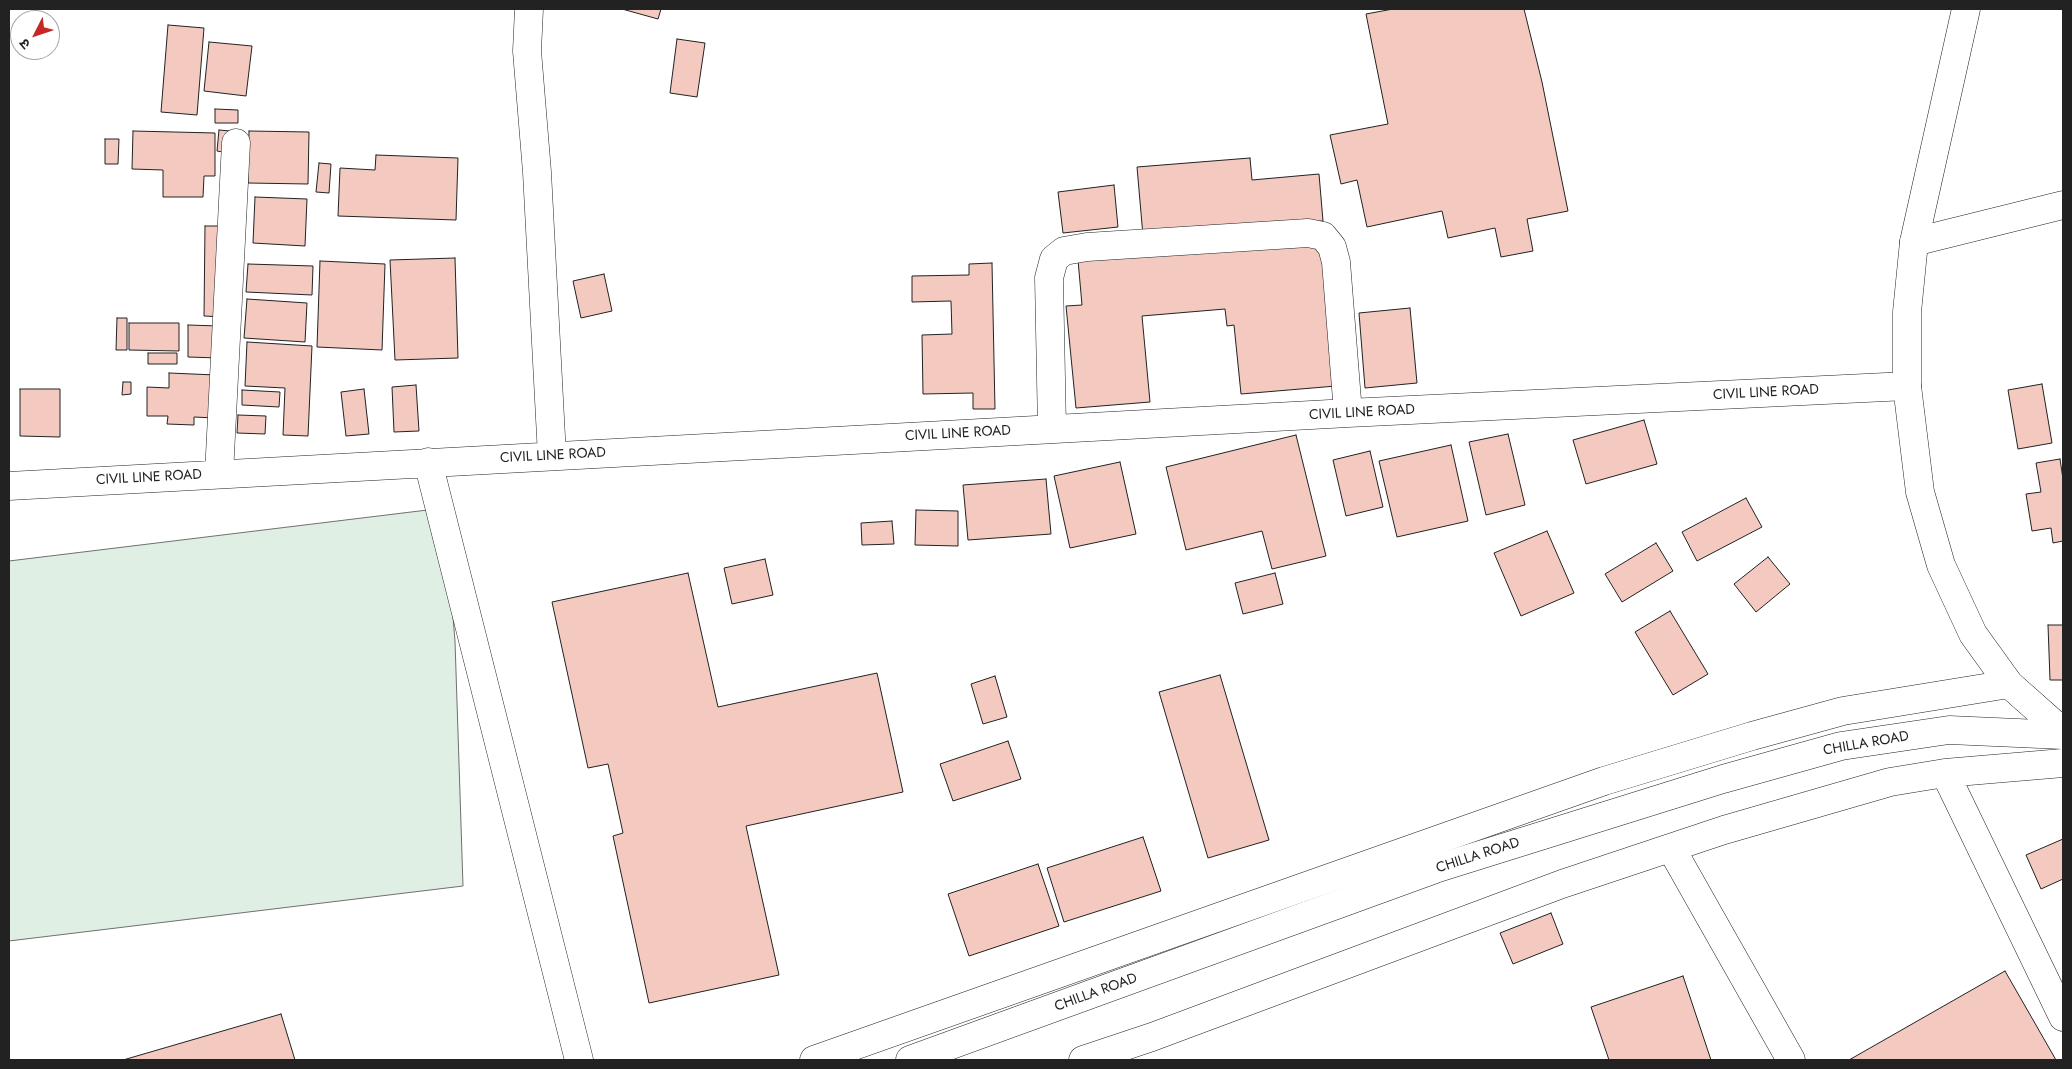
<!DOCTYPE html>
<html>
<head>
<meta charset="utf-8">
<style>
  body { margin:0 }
  #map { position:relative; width:2072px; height:1069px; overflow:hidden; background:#fff; font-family:Jost,"Noto Sans Devanagari",sans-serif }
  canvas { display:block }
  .frame { position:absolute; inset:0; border:10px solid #222; pointer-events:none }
  .north { position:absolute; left:10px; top:10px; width:50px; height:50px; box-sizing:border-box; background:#fff; border:1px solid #a7a7a7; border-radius:50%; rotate:229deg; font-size:14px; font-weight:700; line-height:20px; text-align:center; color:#222 }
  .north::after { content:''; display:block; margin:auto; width:18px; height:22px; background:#c62828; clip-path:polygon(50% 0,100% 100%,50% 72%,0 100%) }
</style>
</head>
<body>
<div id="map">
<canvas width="2072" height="1069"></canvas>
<div class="frame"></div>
<div class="north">उ</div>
</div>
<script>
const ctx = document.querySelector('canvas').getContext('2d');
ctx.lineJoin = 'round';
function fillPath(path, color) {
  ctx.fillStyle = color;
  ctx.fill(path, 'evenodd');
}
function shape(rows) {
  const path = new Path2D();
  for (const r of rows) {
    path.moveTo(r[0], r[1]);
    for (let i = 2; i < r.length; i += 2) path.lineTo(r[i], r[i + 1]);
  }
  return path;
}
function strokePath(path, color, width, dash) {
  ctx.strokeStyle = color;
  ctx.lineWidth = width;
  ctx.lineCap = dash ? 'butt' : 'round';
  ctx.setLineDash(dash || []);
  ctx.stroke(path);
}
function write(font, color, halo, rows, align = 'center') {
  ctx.font = font + ' Jost,sans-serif';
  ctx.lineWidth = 4;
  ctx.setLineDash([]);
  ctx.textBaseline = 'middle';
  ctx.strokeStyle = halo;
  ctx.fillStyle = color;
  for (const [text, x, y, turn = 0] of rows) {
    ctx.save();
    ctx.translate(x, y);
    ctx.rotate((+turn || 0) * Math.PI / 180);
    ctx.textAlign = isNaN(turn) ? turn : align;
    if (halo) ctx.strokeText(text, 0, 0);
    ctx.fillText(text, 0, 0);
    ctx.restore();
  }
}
const green = shape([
  [444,508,455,641,463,886,9,941,9,561,444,508]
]);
fillPath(green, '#e0efe3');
strokePath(green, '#6f6f6f', 1);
const building = shape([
  [622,9,661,9,658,19,622,9],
  [1393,9,1524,9,1542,82,1568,211,1527,219,1533,251,1501,257,1495,228,1448,238,1442,211,1367,227,1357,180,1341,184,1330,135,1388,124,1366,14,1393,9],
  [168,25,204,28,197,115,161,112,168,25],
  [677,39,705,43,697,97,670,93,677,39],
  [209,42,252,46,246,96,204,91,209,42],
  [215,109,238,110,238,123,215,123,215,109],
  [219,130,230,131,228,153,217,151,219,130],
  [133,131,215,133,215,176,204,176,203,197,163,197,163,170,132,169,133,131],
  [249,131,309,132,308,184,248,183,249,131],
  [105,139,119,139,118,164,105,164,105,139],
  [376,155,458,158,456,220,338,216,340,168,375,170,376,155],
  [1250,158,1252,180,1319,174,1323,221,1143,236,1137,167,1250,158],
  [319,163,331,164,329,193,316,192,319,163],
  [1114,185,1118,227,1063,233,1058,192,1114,185],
  [255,197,307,199,305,246,253,243,255,197],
  [205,226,226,226,224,317,204,316,205,226],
  [1322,238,1336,386,1241,394,1234,325,1227,326,1225,309,1142,316,1150,402,1076,408,1066,306,1082,305,1078,260,1322,238],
  [455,258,458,358,395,360,390,260,455,258],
  [320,261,385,264,382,350,317,347,320,261],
  [992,263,995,409,973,409,973,393,923,394,922,335,952,334,951,301,912,302,912,276,969,275,969,264,992,263],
  [248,264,313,266,312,295,246,292,248,264],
  [604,274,612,311,581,318,573,281,604,274],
  [247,299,307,303,305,342,244,338,247,299],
  [1410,308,1417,383,1365,388,1359,313,1410,308],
  [117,318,127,318,127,350,116,350,117,318],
  [129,323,179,323,179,351,129,350,129,323],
  [188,325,219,326,219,358,188,357,188,325],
  [247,342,312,346,308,436,283,435,285,388,245,386,247,342],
  [148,353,177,353,177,364,148,364,148,353],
  [169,373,216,375,215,418,194,417,194,425,167,424,168,416,147,416,147,387,169,388,169,373],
  [123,382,131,382,131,394,122,395,123,382],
  [2042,384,2052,443,2018,449,2008,390,2042,384],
  [416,385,419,431,394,432,392,387,416,385],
  [20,389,60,389,60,437,20,436,20,389],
  [364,389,369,434,346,436,341,392,364,389],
  [242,390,280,392,279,407,242,405,242,390],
  [238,415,266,416,265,434,237,433,238,415],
  [1644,420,1657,464,1586,484,1573,440,1644,420],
  [1508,434,1525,505,1486,515,1469,442,1508,434],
  [1296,435,1326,556,1272,569,1262,531,1186,550,1166,467,1296,435],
  [1451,445,1468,521,1397,537,1379,461,1451,445],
  [1370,451,1383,507,1346,516,1333,460,1370,451],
  [2060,459,2063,479,2063,541,2053,543,2051,528,2032,531,2026,494,2041,492,2036,463,2060,459],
  [1120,462,1136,534,1070,548,1054,476,1120,462],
  [1046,479,1051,534,968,540,963,485,1046,479],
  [1746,498,1762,527,1697,561,1682,532,1746,498],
  [916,510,958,511,958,546,915,545,916,510],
  [892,521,894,544,862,545,861,523,892,521],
  [1547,531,1574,593,1521,616,1494,553,1547,531],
  [1656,543,1673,571,1622,602,1605,574,1656,543],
  [1768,557,1790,584,1756,612,1734,584,1768,557],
  [765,559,773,595,732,604,724,568,765,559],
  [688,573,718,707,877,673,903,792,746,826,779,975,649,1003,613,836,623,833,608,764,588,768,552,602,688,573],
  [1275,573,1283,604,1243,614,1235,583,1275,573],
  [1670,611,1708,674,1673,695,1635,632,1670,611],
  [2048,625,2063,625,2063,680,2050,680,2048,625],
  [1220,675,1269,840,1208,858,1159,692,1220,675],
  [995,676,1007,717,983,724,971,684,995,676],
  [1008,741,1021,779,953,801,940,764,1008,741],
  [1143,837,1161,891,1064,922,1047,868,1143,837],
  [2063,839,2063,879,2041,889,2026,855,2063,839],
  [1038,864,1059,926,969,956,948,894,1038,864],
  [1551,913,1563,944,1513,964,1500,933,1551,913],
  [2005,971,2056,1060,1849,1060,2005,971],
  [1683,976,1711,1060,1609,1060,1591,1007,1683,976],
  [281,1014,295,1060,123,1060,281,1014]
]);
fillPath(building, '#f3c9c0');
strokePath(building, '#222', 1);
const minor = shape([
  [529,9,527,51,537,172,552,456],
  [1914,242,2063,205],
  [1052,429,1049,278,1054,259,1064,251,1087,247,1308,233,1323,236,1332,247,1336,262,1348,413],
  [428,462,579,1060],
  [219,474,236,143],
  [9,486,1348,413,1907,386],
  [1945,773,2063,1017],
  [1671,848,1791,1060],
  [814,1060,1604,781,1752,736,1843,711,2009,684],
  [1083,1060,1152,1037,1562,884,1724,830,1890,782,1945,773,2063,763]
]);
const major = shape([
  [910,1060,1435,869,1723,779,1841,746,1949,730,2063,735]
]);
const highway = shape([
  [1966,9,1914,242,1907,312,1907,386,1920,492,1941,565,1973,634,2009,684,2063,732]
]);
strokePath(minor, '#222', 29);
strokePath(major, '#222', 29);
strokePath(highway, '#222', 29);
strokePath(minor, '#fff', 28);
strokePath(major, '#fff', 28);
strokePath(highway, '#fff', 28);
write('14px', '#222', '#fff', [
  ["CIVIL LINE ROAD",1766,393,-3],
  ["CIVIL LINE ROAD",1362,413,-3],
  ["CIVIL LINE ROAD",958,434,-3],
  ["CIVIL LINE ROAD",553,456,-3],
  ["CIVIL LINE ROAD",149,478,-3],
  ["CHILLA ROAD",1866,744,-10],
  ["CHILLA ROAD",1478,856,-18],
  ["CHILLA ROAD",1096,993,-20]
]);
</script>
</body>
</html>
